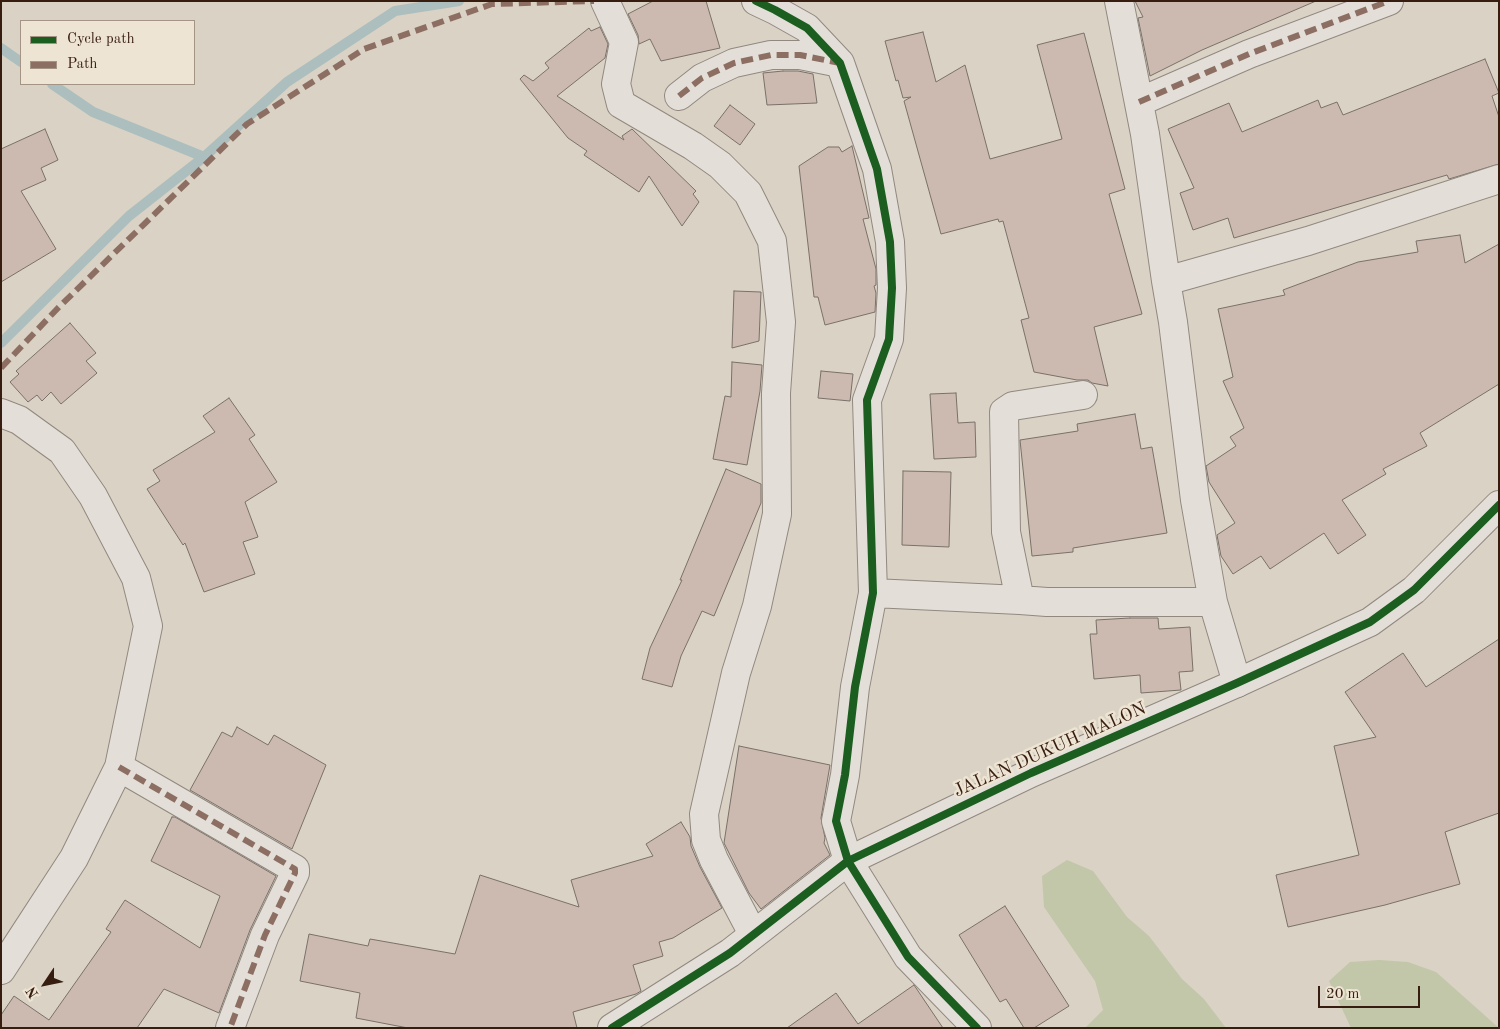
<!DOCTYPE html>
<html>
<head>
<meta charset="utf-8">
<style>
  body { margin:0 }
  #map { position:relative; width:1500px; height:1029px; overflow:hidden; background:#dad2c4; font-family:"Old Standard TT",serif }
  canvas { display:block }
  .frame { position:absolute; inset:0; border:2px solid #371c10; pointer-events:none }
  .legend { position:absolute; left:20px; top:20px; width:175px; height:65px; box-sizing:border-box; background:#ede4d3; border:1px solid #a49485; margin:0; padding:6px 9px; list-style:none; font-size:15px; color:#371c10 }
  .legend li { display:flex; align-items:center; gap:10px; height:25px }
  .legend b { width:25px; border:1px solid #a49485 }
  .north { position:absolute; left:20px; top:959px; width:50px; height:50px; -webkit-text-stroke:4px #ede4d3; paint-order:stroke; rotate:236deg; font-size:14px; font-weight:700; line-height:20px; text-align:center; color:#371c10 }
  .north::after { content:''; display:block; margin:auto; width:18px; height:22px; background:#371c10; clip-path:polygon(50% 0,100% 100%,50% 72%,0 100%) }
  .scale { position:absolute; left:1318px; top:986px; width:102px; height:22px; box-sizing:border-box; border:2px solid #371c10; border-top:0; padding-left:6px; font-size:15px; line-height:18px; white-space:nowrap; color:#371c10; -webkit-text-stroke:4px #ede4d3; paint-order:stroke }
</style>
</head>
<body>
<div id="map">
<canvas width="1500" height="1029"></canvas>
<div class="frame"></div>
<ul class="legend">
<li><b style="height:6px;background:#1b5e20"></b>Cycle path</li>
<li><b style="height:6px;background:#8d6e63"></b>Path</li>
</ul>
<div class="north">N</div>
<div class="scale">20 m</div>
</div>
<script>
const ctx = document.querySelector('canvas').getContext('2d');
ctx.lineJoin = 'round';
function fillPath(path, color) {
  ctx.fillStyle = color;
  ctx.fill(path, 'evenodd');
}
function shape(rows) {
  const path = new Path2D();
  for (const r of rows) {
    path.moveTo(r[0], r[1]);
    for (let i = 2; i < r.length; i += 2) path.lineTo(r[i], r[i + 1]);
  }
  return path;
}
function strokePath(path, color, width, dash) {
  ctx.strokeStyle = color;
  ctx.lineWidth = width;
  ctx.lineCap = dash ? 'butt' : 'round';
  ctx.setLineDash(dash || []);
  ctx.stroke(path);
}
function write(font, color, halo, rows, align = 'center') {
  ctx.font = font + ' "Old Standard TT",serif';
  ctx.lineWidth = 5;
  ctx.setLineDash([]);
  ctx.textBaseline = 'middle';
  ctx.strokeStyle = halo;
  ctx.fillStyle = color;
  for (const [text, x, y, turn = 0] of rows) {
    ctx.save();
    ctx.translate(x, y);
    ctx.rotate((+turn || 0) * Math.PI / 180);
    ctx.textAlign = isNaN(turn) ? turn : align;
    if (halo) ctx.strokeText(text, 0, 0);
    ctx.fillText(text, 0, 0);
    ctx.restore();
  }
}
fillPath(shape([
  [1067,860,1093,871,1127,917,1149,936,1182,979,1204,999,1226,1028,1085,1028,1103,1010,1095,981,1044,907,1042,876],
  [1379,960,1408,962,1436,972,1499,1028,1351,1028,1329,981,1350,962]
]), '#c2c7a9');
strokePath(shape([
  [1,48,21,62],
  [52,84,93,112,204,157],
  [1,343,129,216,204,157,287,82,395,11,459,1]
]), '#acbebd', 10);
const building = shape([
  [653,1,706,1,720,48,661,61,650,39,639,44,638,35,628,14,653,1],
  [1135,1,1316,1,1202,50,1150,76,1138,18,1143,17,1135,1],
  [600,27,608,44,605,58,557,96,624,140,622,136,632,129,696,191,693,194,699,202,682,226,649,176,639,192,584,155,587,151,568,138,520,79,524,75,533,81,549,68,545,63,589,28,591,31,600,27],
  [923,32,936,82,965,65,990,159,1062,139,1037,45,1084,33,1125,189,1109,194,1142,314,1094,327,1108,386,1092,383,1088,380,1077,380,1034,372,1021,320,1029,318,1003,221,999,222,998,219,941,234,904,101,911,97,903,98,898,80,896,81,885,41,923,32],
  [1485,59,1499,93,1492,96,1499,117,1499,164,1449,179,1447,175,1234,238,1228,218,1193,230,1180,193,1194,188,1168,129,1229,103,1242,132,1318,100,1321,108,1337,102,1343,115,1485,59],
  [783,71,798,71,813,74,817,103,767,105,763,73,783,71],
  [730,105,755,124,740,145,714,126,730,105],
  [45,129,58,160,41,168,46,180,21,191,56,249,1,282,1,149,45,129],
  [852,146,869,218,863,219,876,269,876,285,874,286,876,293,875,312,825,325,818,297,814,297,799,166,828,147,839,147,842,152,852,146],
  [1460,235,1465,263,1499,244,1499,384,1420,433,1427,446,1383,469,1386,474,1342,500,1366,535,1338,554,1324,533,1270,569,1261,556,1233,574,1221,556,1217,535,1235,523,1209,482,1206,466,1236,446,1230,437,1244,428,1223,381,1233,377,1218,309,1285,295,1283,290,1358,262,1418,252,1416,241,1460,235],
  [734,291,761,292,759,341,732,348,734,291],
  [70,323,96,353,86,361,97,373,61,404,51,392,42,401,37,395,28,402,10,382,19,374,16,371,70,323],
  [732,362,762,365,760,391,747,465,713,459,725,396,731,397,732,362],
  [821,371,853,374,850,401,818,398,821,371],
  [956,393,958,423,975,422,976,457,934,459,930,394,956,393],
  [229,398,255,435,249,439,277,482,245,502,258,537,243,542,255,574,204,592,185,543,183,545,147,489,160,481,153,470,215,432,203,416,229,398],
  [1135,414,1141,449,1152,447,1167,533,1073,548,1073,552,1032,556,1020,440,1078,431,1077,424,1135,414],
  [726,469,761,484,761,503,714,616,702,611,681,656,672,687,642,679,650,648,682,580,680,580,726,469],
  [903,471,951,472,949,547,902,545,903,471],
  [1130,618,1158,618,1159,629,1190,627,1193,671,1179,672,1181,690,1141,693,1140,675,1094,679,1090,634,1097,634,1096,620,1130,618],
  [1499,639,1499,813,1445,832,1460,884,1385,905,1288,927,1276,875,1359,855,1334,746,1376,737,1345,692,1403,653,1426,687,1499,639],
  [237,727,268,745,274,735,326,765,292,849,190,790,222,732,232,737,237,727],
  [739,746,830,765,821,818,825,838,824,843,830,855,761,909,749,893,724,843,739,746],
  [172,817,175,817,276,876,250,930,219,1013,164,989,137,1028,1,1028,1,1015,14,996,49,1020,111,932,106,929,125,900,200,948,220,896,151,861,172,817],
  [681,822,690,837,691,846,700,867,722,908,673,938,659,942,663,956,633,965,641,991,636,994,573,1012,577,1028,408,1028,356,1018,360,993,300,981,309,934,368,946,370,939,455,954,480,875,579,907,571,880,653,856,646,844,681,822],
  [1005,906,1069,1006,1034,1028,1024,1028,1006,999,1000,1002,959,935,1005,906],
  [914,985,943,1028,787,1028,836,993,858,1024,914,985]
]);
fillPath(building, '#ccbab0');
strokePath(building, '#797168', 1);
const minor = shape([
  [605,1,624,42,616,84,621,104,693,146,720,165,748,193,772,241,781,322,776,393,777,514,757,606,736,673,704,814,706,840,714,860,753,934],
  [756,1,775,10,807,28,840,63,877,169,890,242,892,288,889,339,867,400,873,593,855,687,845,775,836,821,848,861,908,957,977,1028],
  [1119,1,1145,134,1166,281],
  [679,96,702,78,734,63,771,55,800,55,840,63],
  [1139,102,1249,54,1389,1],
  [1,413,19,420,62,451,93,496,136,578,148,626,119,767,74,858,1,970],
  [873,593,1020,600,1006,532,1004,412,1013,406,1083,395],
  [1020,600,1047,602,1213,602,1237,683],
  [1213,602,1195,500,1173,322,1166,281,1308,241,1499,179],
  [119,767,295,869,295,873,265,935,230,1028]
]);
const tertiary = shape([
  [612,1028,730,953,848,861,1031,773,1237,683,1370,622,1414,590,1499,505]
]);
strokePath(minor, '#918980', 30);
strokePath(tertiary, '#918980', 30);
strokePath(minor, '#e3dfd8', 28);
strokePath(tertiary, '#e3dfd8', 28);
strokePath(shape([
  [679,96,702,78,734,63,771,55,800,55,840,63],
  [1139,102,1249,54,1389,1],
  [1,368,58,308,247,124,364,49,492,4,594,1],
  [119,767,295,869,295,873,265,935,230,1028]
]), '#8d6e63', 6, [12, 6]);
strokePath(shape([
  [756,1,775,10,807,28,840,63,877,169,890,242,892,288,889,339,867,400,873,593,855,687,845,775,836,821,848,861,908,957,977,1028],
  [612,1028,730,953,848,861,1031,773,1237,683,1370,622,1414,590,1499,505]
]), '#1b5e20', 8);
write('18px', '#371c10', '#ede4d3', [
  ["JALAN DUKUH MALON",1050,750,-24]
]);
</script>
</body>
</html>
